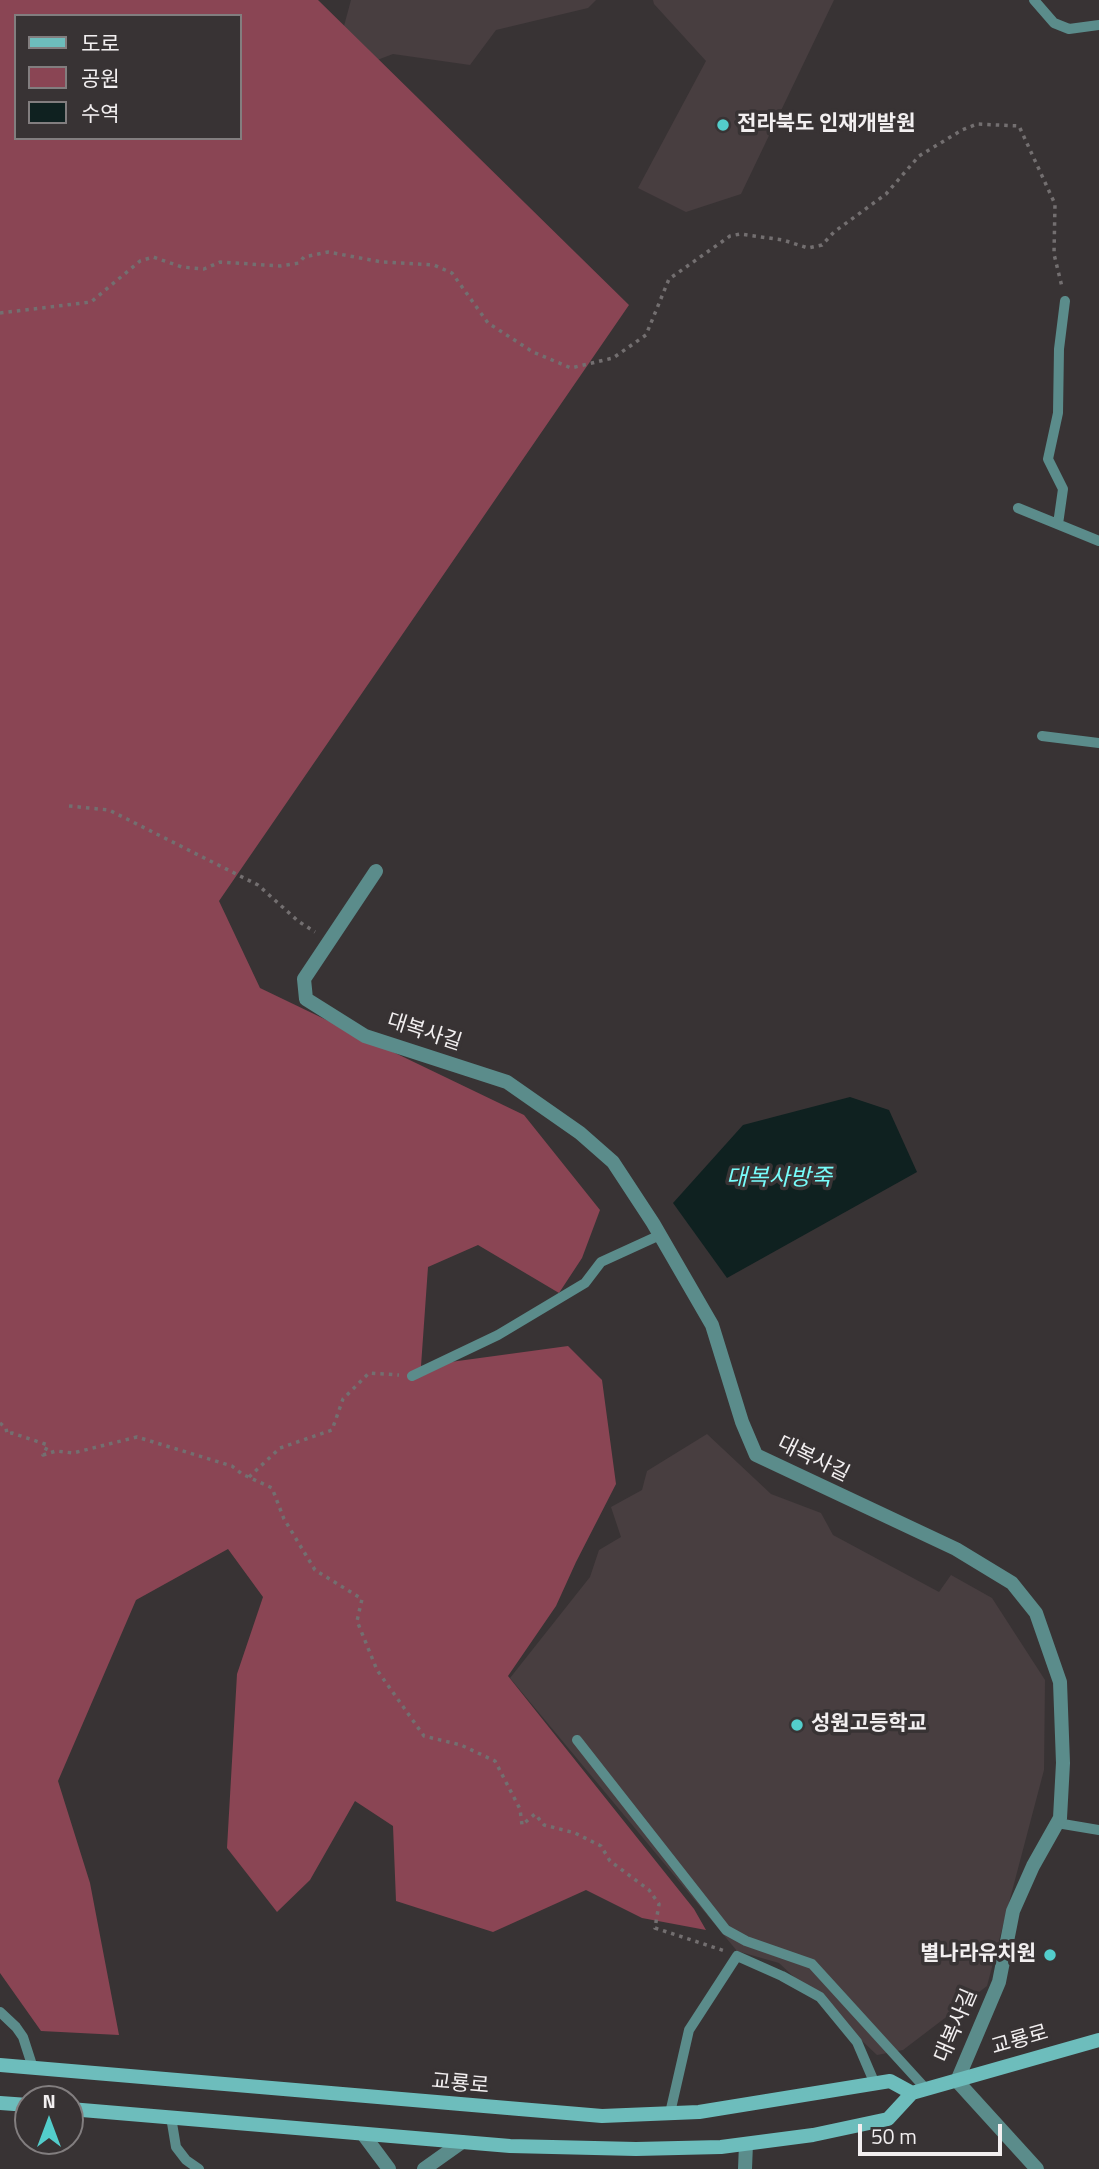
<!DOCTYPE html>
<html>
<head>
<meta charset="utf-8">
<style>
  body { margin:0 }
  #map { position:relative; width:1099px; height:2169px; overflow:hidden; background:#383334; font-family:"Titillium Web","Noto Sans KR",sans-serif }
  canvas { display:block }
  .legend { position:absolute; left:14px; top:14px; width:228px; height:126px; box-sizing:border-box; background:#383334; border:2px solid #827e7f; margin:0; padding:9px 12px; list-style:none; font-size:21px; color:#f2eff0 }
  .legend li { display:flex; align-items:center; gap:14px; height:35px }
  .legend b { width:35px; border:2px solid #827e7f }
  .north { position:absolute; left:14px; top:2085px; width:70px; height:70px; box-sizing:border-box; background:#383334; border:2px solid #827e7f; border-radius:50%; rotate:0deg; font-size:19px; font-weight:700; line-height:28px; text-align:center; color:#f2eff0 }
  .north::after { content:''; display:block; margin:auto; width:24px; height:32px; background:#53cdcb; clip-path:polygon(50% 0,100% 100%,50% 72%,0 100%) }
  .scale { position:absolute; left:858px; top:2124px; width:144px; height:32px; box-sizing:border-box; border:4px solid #f2eff0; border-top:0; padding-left:9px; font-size:21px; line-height:24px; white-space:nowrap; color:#f2eff0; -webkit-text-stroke:5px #383334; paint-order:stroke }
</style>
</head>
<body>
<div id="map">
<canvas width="1099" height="2169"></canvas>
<ul class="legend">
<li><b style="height:9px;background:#6dbdbc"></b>도로</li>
<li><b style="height:19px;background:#8a4554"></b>공원</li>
<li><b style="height:19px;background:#0f2120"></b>수역</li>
</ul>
<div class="north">N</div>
<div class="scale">50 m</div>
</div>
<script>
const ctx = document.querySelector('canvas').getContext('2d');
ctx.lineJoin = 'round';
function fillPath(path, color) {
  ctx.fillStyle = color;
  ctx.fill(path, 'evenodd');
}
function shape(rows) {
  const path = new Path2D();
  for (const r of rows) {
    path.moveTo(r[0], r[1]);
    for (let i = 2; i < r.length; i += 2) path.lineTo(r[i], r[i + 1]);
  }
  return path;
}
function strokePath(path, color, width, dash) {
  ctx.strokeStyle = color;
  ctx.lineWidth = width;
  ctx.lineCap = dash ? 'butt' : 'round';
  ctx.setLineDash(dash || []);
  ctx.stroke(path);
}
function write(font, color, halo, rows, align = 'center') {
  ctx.font = font + ' "Titillium Web","Noto Sans KR",sans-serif';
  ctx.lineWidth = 7;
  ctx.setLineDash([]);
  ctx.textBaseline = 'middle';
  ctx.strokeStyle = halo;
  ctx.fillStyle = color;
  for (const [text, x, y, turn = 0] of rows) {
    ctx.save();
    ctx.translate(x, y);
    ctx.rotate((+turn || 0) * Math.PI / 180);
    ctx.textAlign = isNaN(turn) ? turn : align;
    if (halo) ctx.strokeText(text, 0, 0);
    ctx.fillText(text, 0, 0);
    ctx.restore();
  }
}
fillPath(shape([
  [351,0,596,0,588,8,496,30,470,65,393,54,330,78],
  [653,0,834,0,741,194,686,212,638,188,706,61,654,4],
  [707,1434,771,1494,821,1513,833,1535,939,1592,951,1575,992,1598,1045,1680,1044,1770,987,1986,903,2050,877,2055,779,1963,737,1951,510,1678,590,1577,599,1550,621,1537,611,1507,642,1490,647,1471]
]), '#483e40');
fillPath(shape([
  [0,0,318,0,629,305,219,901,260,988,524,1115,600,1210,582,1258,559,1293,478,1245,428,1267,421,1366,568,1346,602,1380,616,1484,576,1562,556,1606,508,1676,694,1909,706,1930,642,1918,586,1890,493,1932,396,1901,393,1826,355,1801,310,1880,277,1912,227,1848,237,1674,263,1597,228,1549,136,1600,58,1781,90,1883,119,2035,41,2031,0,1973],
  [16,16,240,16,240,138,16,138]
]), '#8a4554');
fillPath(shape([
  [850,1097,889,1110,917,1172,727,1278,673,1203,743,1125]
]), '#0f2120');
strokePath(shape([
  [0,313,91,302,140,261,153,257,182,267,204,269,220,262,280,266,299,263,304,257,328,252,382,262,434,265,452,273,488,323,533,352,571,368,613,358,646,335,669,279,730,236,740,234,783,240,808,248,822,245,834,232,886,194,919,156,962,130,977,124,1019,126,1055,204,1054,254,1062,287],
  [69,806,109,810,258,885,298,921,315,932],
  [0,1423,6,1428,7,1434,12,1433,48,1445,43,1455,56,1451,73,1453,137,1437,232,1466,242,1474,272,1488,284,1519,315,1570,362,1599,357,1621,377,1670,424,1736,461,1745,495,1761,520,1809,522,1825,535,1814,544,1825,575,1833,601,1846,610,1861,649,1890,659,1904,655,1928,725,1951],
  [249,1477,280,1448,332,1430,343,1399,369,1373,399,1375]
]), '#736f70', 3.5, [3.5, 5]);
strokePath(shape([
  [1034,0,1054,23,1069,29,1099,25],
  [1018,508,1099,541],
  [1058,524,1063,489,1048,459,1058,413,1059,349,1065,301],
  [1042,736,1099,743],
  [412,1376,498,1335,585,1283,601,1262,660,1235],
  [577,1740,726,1930,746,1941,812,1964,926,2089],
  [1057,1823,1099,1830],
  [0,2012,16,2027,23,2037,33,2068],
  [670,2113,689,2030,737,1956,782,1976,820,1997,857,2042,875,2084],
  [171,2117,176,2147,186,2160,199,2169]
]), '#5b8c8b', 10);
strokePath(shape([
  [376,871,304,979,306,999,365,1036,507,1082,580,1133,613,1162,653,1223,712,1325,742,1422,756,1455,956,1549,1012,1583,1036,1613,1060,1682,1063,1763,1060,1818,1033,1866,1013,1911,999,1982,957,2081,1037,2169],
  [363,2134,389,2169],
  [424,2169,462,2142],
  [745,2169,746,2144]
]), '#5b8c8b', 14);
strokePath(shape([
  [0,2065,602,2116,699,2112,890,2081,912,2093],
  [0,2103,28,2105],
  [70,2109,510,2146,636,2149,721,2147,813,2135,888,2119,912,2093,1099,2040]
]), '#6dbdbc', 14);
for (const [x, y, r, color] of [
  [723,125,7,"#53cdcb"],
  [797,1725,7,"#53cdcb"],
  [1050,1955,7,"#53cdcb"]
]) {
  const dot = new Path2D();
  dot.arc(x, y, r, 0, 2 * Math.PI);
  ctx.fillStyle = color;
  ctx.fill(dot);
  strokePath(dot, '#383334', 2.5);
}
write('bold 21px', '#f2eff0', '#383334', [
  ["전라북도 인재개발원",737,125],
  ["성원고등학교",811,1725],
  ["별나라유치원",1036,1955,"right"]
], 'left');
write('21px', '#f2eff0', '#383334', [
  ["대복사길",424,1033,18],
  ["대복사길",813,1460,26],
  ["대복사길",957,2026,-67],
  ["교룡로",1020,2041,-16],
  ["교룡로",460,2085,5]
]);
write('italic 23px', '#77fcfa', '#383334', [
  ["대복사방죽",779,1179]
]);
</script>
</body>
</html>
